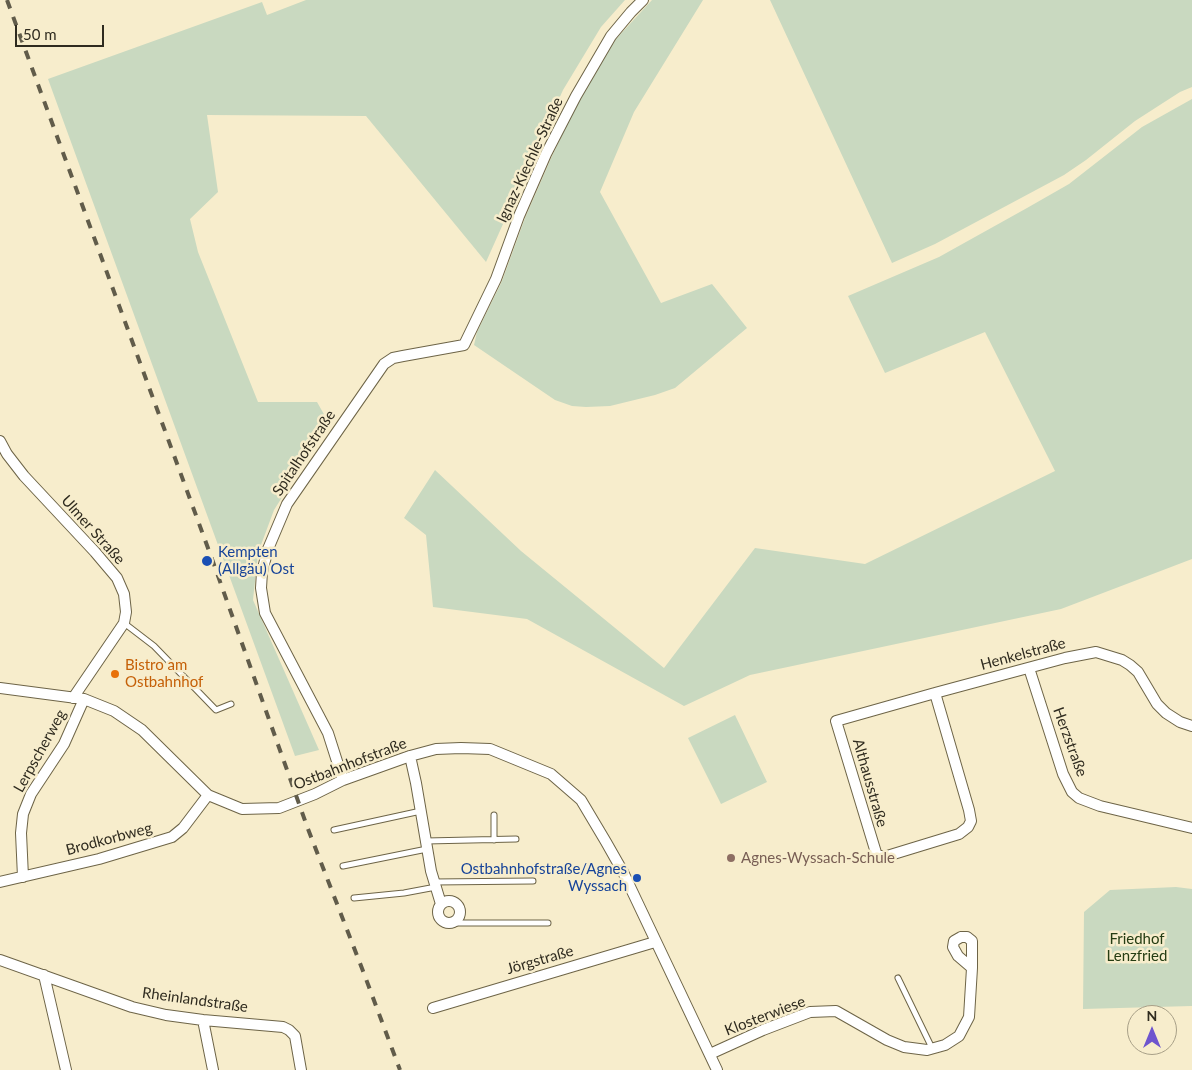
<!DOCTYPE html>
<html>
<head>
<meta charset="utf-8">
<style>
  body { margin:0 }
  #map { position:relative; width:1192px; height:1070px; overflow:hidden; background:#f7edcc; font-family:Lato,sans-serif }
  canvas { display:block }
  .north { position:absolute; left:1127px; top:1005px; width:50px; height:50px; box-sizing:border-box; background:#f7edcc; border:1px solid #a79f87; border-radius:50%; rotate:0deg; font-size:14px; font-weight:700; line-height:20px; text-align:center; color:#2f2b1f }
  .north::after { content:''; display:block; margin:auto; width:18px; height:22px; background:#6e55ce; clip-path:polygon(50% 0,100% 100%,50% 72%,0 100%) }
  .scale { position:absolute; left:15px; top:25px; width:89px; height:22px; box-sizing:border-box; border:2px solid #2f2b1f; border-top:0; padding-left:6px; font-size:15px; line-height:18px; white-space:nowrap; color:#2f2b1f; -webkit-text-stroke:4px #f7edcc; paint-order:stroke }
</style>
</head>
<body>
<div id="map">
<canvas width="1192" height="1070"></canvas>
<div class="north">N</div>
<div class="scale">50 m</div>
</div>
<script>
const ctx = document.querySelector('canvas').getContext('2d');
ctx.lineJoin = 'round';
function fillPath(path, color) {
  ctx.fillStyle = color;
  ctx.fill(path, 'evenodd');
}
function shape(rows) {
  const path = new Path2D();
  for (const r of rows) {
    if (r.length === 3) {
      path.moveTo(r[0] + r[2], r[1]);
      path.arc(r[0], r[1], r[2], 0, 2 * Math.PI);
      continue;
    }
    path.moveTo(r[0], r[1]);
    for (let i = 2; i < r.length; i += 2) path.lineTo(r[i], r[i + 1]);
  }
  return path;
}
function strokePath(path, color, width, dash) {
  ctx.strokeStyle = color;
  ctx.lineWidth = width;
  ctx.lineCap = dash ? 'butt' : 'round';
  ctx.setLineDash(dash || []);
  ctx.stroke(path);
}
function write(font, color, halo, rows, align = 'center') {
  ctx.font = font + ' Lato,sans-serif';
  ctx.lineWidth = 5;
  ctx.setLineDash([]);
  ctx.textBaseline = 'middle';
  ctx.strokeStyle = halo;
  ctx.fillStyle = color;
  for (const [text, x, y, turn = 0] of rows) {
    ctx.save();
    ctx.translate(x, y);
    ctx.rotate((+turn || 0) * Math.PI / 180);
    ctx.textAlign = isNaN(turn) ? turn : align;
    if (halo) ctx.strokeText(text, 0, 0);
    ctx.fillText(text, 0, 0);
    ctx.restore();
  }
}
fillPath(shape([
  [306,0,625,0,601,27,563,90,486,262,366,116,207,115,218,192,190,219,198,252,258,402,317,402,329,423,274,510,258,553,253,600,319,750,295,756,48,79,262,2,267,15],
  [652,0,703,0,634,112,600,192,661,303,712,284,747,328,675,388,655,395,610,406,586,407,572,406,555,400,474,345,477,332,502,281,525,218,552,156,580,98,616,39],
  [770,0,1192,0,1192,87,1180,92,1135,121,1086,160,1064,175,935,244,892,263],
  [1192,99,1192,559,1061,609,750,675,684,706,527,619,433,607,426,535,404,518,435,470,521,551,664,668,755,548,865,564,1055,471,985,332,885,373,848,296,939,257,1027,208,1069,184,1142,127],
  [735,715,767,782,721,804,688,738],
  [1176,887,1192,889,1192,1006,1083,1009,1084,912,1110,890]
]), '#c9d9c0');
const lane = shape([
  [124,623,154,646,216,710,231,704],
  [494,815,494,840],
  [334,830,421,811],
  [426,841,516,839],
  [343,866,427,849],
  [434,882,533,881],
  [354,898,404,893,436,887],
  [451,923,548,923],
  [898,978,932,1048]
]);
const street = shape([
  [0,441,7,454,24,476,95,552,117,578,124,594,126,612,124,623,73,698],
  [1029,668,1063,774,1072,792,1079,798,1100,806,1192,828],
  [0,688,84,699,114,711,142,730,208,795,242,809,279,808,315,794,343,780,410,756,436,749,461,748,490,749,551,774,581,800,606,842,623,872,717,1070],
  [935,693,969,810,971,821,968,827,959,834,887,856,877,856,836,721,935,693,1065,658,1096,652,1122,660,1130,665,1138,672,1157,704,1166,713,1180,722,1192,726],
  [410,756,416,783,431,871,441,904],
  [343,780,328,733,265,613,261,588,262,572,268,549,287,504,384,364,393,358,403,356,464,345,496,279,519,216,546,154,576,96,611,36,631,12,643,0],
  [23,877,21,833,23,814,31,794,64,744,84,699],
  [0,882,99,859,172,837,183,828,208,795],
  [449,912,11],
  [961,937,967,937,972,941,972,968,958,956,953,947,954,941,961,937],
  [0,960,132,1007,166,1015,203,1020,283,1027,289,1030,295,1036,301,1070],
  [44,975,66,1070],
  [433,1008,655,942],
  [203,1020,213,1070],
  [710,1054,763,1030,810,1012,836,1011,887,1040,904,1047,927,1050,945,1045,959,1036,969,1017,972,968]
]);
strokePath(lane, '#6d6447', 7);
strokePath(street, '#6d6447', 12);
strokePath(lane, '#fff', 5);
strokePath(street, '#fff', 10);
strokePath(shape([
  [7,0,212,559,308,829,363,971,400,1070]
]), '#615c4a', 4, [9, 9]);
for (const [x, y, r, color] of [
  [207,561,6,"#1a4fb4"],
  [115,674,5,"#e8710a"],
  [731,858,5,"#8d6e63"],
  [637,878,5,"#1a4fb4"]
]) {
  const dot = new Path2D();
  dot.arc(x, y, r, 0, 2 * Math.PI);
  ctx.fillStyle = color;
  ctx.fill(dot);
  strokePath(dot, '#f7edcc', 2);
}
write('15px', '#2f2b1f', '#f7edcc', [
  ["Ignaz-Kiechle-Straße",530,160,-65],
  ["Spitalhofstraße",304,453,-56],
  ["Ulmer Straße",93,530,48],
  ["Henkelstraße",1023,654,-15],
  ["Herzstraße",1070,742,70],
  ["Lerpscherweg",40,751,-61],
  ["Ostbahnhofstraße",350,764,-21],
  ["Althausstraße",870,783,74],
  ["Brodkorbweg",109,839,-15],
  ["Jörgstraße",540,960,-16],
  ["Rheinlandstraße",195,1000,8],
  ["Klosterwiese",765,1016,-21]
]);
write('15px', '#164399', '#f7edcc', [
  ["Kempten",218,552],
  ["(Allgäu) Ost",218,569],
  ["Ostbahnhofstraße/Agnes",627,869,"right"],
  ["Wyssach",627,886,"right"]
], 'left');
write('15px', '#c56008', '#f7edcc', [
  ["Bistro am",125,665],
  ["Ostbahnhof",125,682]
], 'left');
write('15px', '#785e54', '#f7edcc', [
  ["Agnes-Wyssach-Schule",741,858]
], 'left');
write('15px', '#253d13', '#f7edcc', [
  ["Friedhof",1137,939],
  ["Lenzfried",1137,956]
]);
</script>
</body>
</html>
